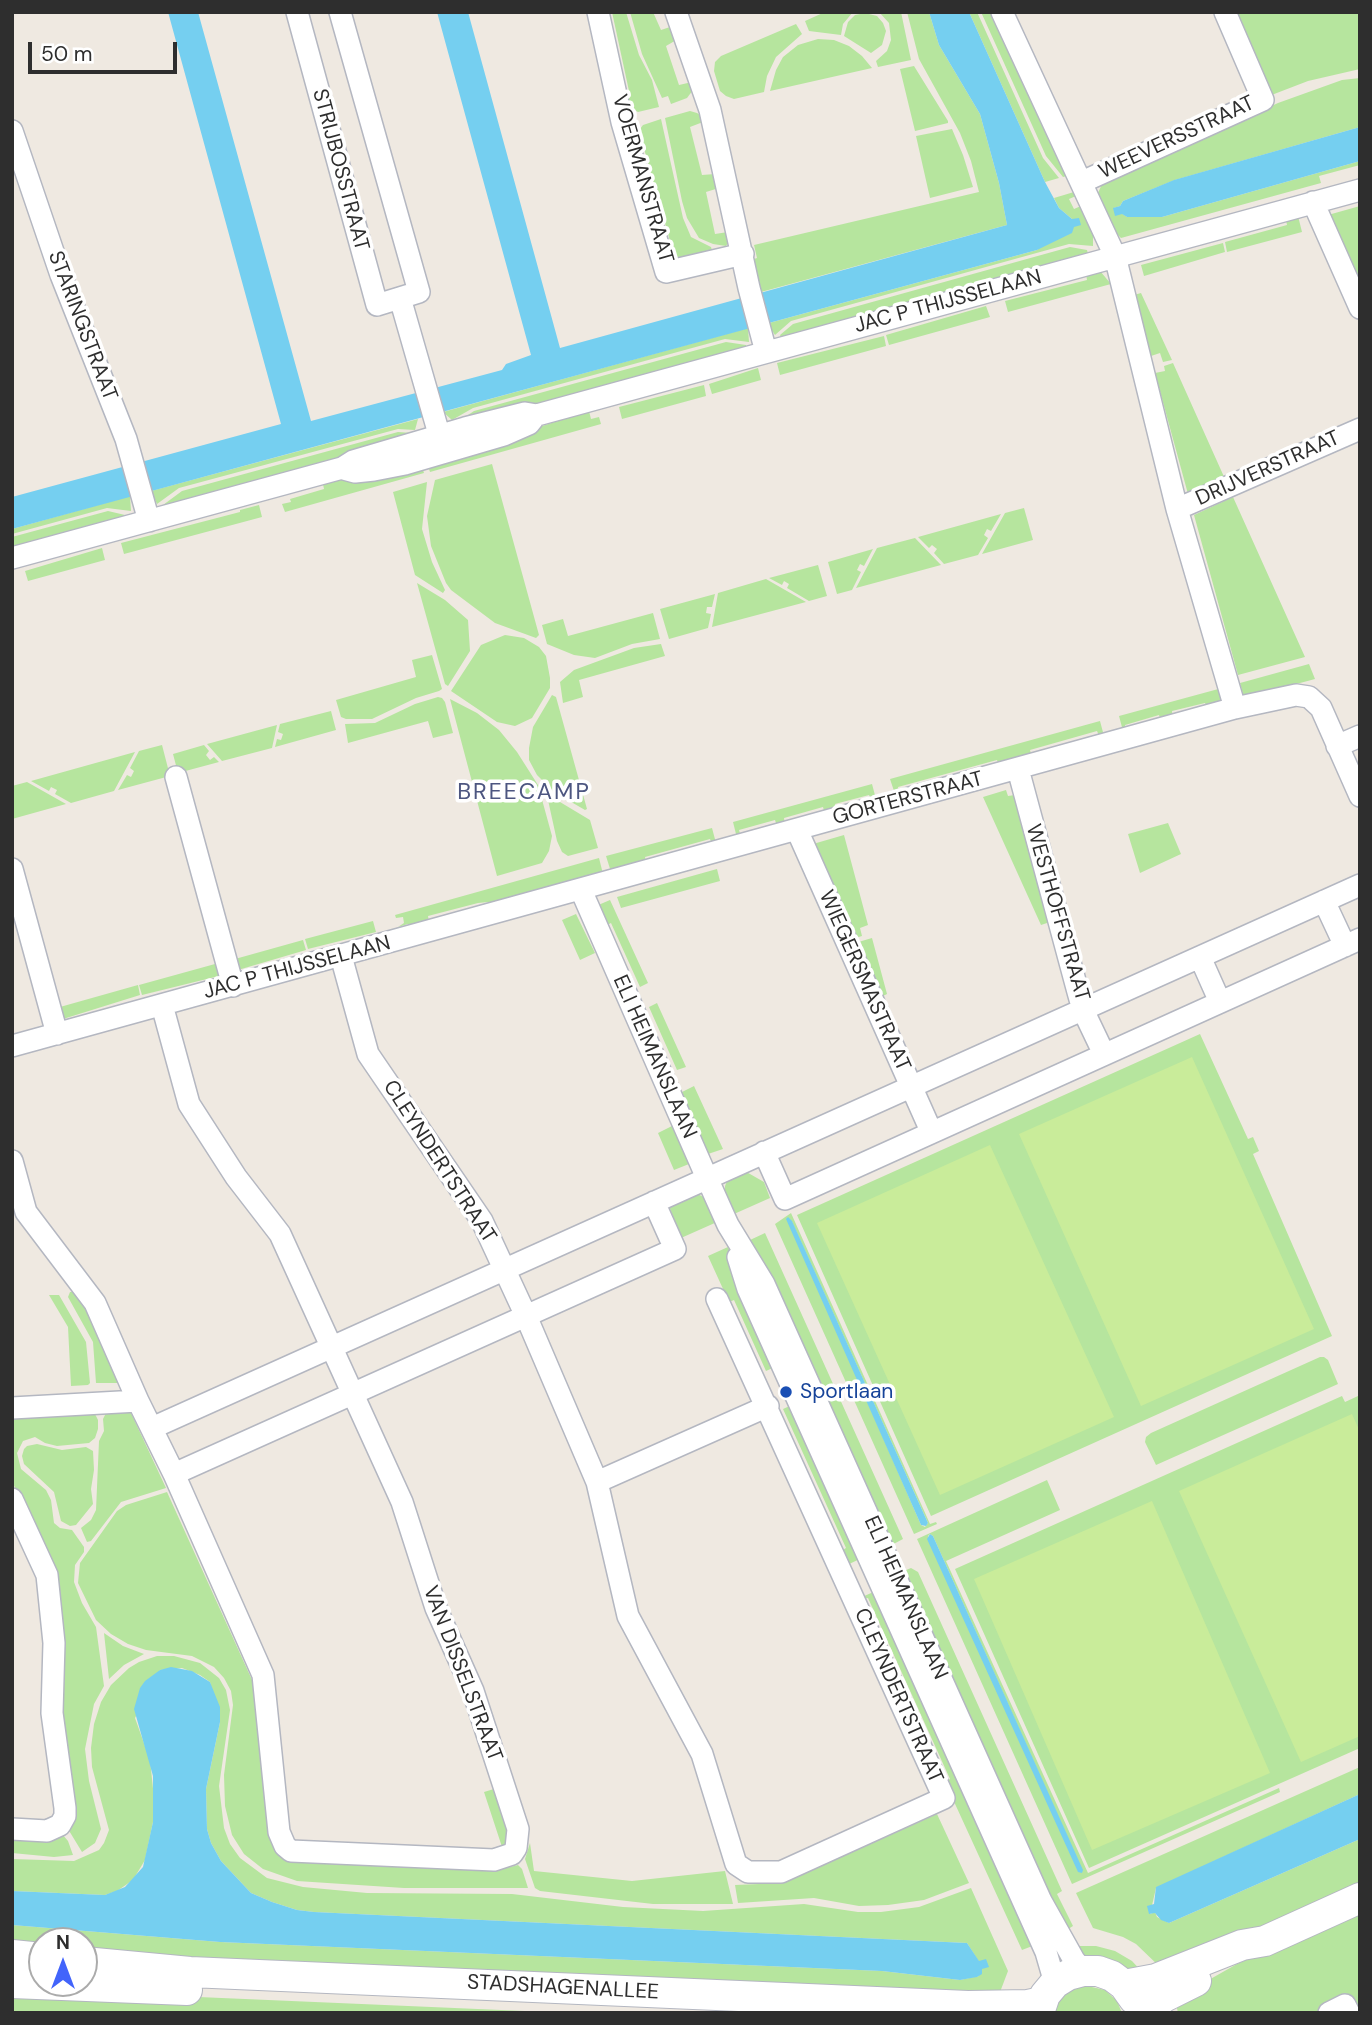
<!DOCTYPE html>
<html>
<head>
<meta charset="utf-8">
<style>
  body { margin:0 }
  #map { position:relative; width:1372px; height:2025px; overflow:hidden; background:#efe9e1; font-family:"DM Sans",sans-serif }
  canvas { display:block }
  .frame { position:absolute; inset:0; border:14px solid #2e2e2e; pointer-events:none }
  .north { position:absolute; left:28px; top:1927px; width:70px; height:70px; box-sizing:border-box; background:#fff; border:2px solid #ababab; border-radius:50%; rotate:0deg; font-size:19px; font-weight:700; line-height:28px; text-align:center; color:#2e2e2e }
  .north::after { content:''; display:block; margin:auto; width:24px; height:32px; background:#4264fb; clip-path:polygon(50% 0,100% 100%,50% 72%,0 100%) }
  .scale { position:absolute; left:28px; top:42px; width:149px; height:32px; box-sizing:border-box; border:4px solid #2e2e2e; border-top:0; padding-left:9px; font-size:21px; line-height:24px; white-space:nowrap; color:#2e2e2e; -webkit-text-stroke:5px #fff; paint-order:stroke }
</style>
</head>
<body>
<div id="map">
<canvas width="1372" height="2025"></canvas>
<div class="frame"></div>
<div class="north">N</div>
<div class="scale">50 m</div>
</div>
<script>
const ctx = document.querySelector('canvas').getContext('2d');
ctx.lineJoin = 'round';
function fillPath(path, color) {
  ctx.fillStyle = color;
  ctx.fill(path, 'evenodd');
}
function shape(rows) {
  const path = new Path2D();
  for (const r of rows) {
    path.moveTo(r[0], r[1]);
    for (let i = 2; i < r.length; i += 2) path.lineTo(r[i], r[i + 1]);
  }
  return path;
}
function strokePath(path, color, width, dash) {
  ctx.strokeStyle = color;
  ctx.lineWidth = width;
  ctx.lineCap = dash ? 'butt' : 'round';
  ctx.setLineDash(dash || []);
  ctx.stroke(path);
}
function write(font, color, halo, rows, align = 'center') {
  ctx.font = font + ' "DM Sans",sans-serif';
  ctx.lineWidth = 7;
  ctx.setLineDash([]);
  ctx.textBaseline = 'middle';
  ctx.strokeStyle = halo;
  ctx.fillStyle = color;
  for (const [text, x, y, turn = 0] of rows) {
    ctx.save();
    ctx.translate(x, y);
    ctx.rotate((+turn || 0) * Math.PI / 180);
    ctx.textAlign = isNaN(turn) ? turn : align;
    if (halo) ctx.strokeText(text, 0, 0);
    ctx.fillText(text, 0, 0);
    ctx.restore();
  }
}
fillPath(shape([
  [612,12,626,12,639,55,652,80,659,107,638,112,628,107,625,93,629,91],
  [630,12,653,12,661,30,673,26,678,39,666,46,679,85,692,82,693,90,687,98,671,104,668,96,662,98,642,54],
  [825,12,853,12,843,24,841,35,809,31,805,21],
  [879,12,901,12,911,60,878,67,876,61,887,51,891,40,889,23],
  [907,12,929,12,939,45,980,114,999,183,1007,225,761,292,751,260,757,258,754,245,979,192,971,161,960,133,919,59],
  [969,12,977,12,1043,158,1059,178,1045,182],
  [981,12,993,12,1067,176,1063,177,1046,156],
  [1232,12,1360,12,1360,69,1308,81,1269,96],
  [865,13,877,16,883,23,886,31,882,45,871,53,844,36,848,22,855,15],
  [796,24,802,34,776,57,767,76,764,92,734,99,726,96,720,91,714,71,715,62,721,56],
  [818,39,834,40,849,46,862,56,872,68,770,91,776,70,783,57,798,45],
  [914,66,948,121,948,123,915,131,900,69],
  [1360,78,1360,127,1175,180,1123,201,1120,206,1114,208,1127,217,1162,217,1360,161,1360,165,1319,176,1321,183,1121,238,1116,233,1098,193,1102,184,1278,103,1342,80],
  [690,111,697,113,703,117,703,122,690,127,702,175,715,174,719,188,706,192,715,234,728,232,730,240,726,246,713,244,699,238,687,218,682,201,665,118],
  [661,119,683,218,691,237,711,247,713,253,675,259,672,258,666,244,670,241,643,145,639,145,636,134,643,125],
  [952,129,963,155,973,187,930,198,916,136],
  [1074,192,1076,196,1069,199,1074,209,1081,206,1093,233,1093,246,1069,244,791,321,775,335,771,329,769,323,1037,250,1072,219,1059,208,1054,198],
  [1360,206,1360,297,1328,215],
  [1298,216,1302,232,1227,252,1225,242,1287,225,1286,220],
  [1223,243,1225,252,1144,276,1141,265],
  [1070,247,1087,250,1088,254,781,338,780,335,793,324],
  [1100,271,1111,284,1008,312,1005,301,1087,280,1086,274],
  [1141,293,1172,360,1163,362,1160,353,1151,356,1134,295],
  [986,306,990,317,889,345,886,335],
  [748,328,749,342,725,339,473,408,452,420,443,412],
  [884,336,886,346,780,375,777,363],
  [726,342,746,345,746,347,498,416,462,419,474,411],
  [1173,363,1225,479,1188,494,1155,373,1165,371,1164,366],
  [758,368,761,380,712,394,709,384],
  [704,385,706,396,622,419,619,407],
  [589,411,591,419,599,417,601,424,430,472,427,463],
  [418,419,415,430,398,429,179,488,157,504,151,491],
  [398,432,412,433,369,451,164,507,163,505,182,491],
  [421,464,424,473,285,512,282,504,291,502,290,499,324,489,323,484,330,482],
  [492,464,539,635,536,638,495,623,451,590,446,583,431,546,427,516,435,480],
  [427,482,422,529,432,562,445,590,443,593,415,575,393,492],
  [130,496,131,511,107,508,12,534,12,529],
  [1233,497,1305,657,1238,675,1194,515],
  [259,505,262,517,124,554,121,543,240,512,240,510],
  [1024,508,1033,540,982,554,1005,513],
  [108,511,125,515,126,518,12,549,12,537],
  [1001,514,991,531,987,529,984,535,988,538,978,555,944,564,934,553,937,549,932,545,929,548,918,537],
  [915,538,941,565,856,588,877,548],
  [102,548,105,560,28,581,25,571],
  [873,549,864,566,860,564,857,570,861,572,852,590,837,594,828,562],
  [818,565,827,596,809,601,787,588,789,584,784,581,782,585,769,578],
  [766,579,806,602,712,627,718,593],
  [417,583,445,600,468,620,470,651,448,686,445,684],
  [715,594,712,607,707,607,706,613,711,614,708,628,669,639,660,609],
  [653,613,660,639,632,644,595,658,574,655,547,644,542,625,563,619,568,636],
  [505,635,524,638,539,647,546,656,550,678,550,688,532,718,515,726,497,722,451,691,481,645],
  [661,644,665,656,579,680,583,697,563,703,560,682,574,670,634,648],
  [432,655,442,689,439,691,416,698,372,719,346,719,341,717,336,700,416,677,412,660],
  [1309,664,1315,679,1244,698,1240,683],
  [1222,688,1223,693,1219,703,1208,709,1205,703,1172,711,1173,718,1161,721,1159,715,1125,725,1126,730,1123,731,1119,716],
  [552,695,556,697,587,809,585,810,554,792,537,775,529,760,529,748,533,727],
  [438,697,442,698,445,702,453,733,433,738,428,721,348,743,345,724,375,723,415,704],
  [450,699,477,713,499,730,517,752,538,785,552,836,549,851,542,863,497,876],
  [331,711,336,730,275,747,277,739,281,740,283,734,278,732,280,724],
  [1100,721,1104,736,1100,738,1097,731,1030,750,1032,757,999,766,997,760,898,787,899,793,895,794,890,779],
  [277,725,272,748,222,761,207,744],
  [162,745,170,776,118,790,127,775,131,777,134,771,130,768,139,751],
  [204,745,209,751,206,755,210,760,214,757,219,762,178,773,173,754],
  [135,752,114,791,71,803,55,794,57,790,51,787,49,791,31,781],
  [27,782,66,804,12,819,12,786],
  [872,784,876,799,872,801,869,795,835,804,836,810,825,814,823,807,784,818,785,824,777,826,775,820,739,830,741,837,737,838,733,822],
  [1006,790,1008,796,1015,795,1050,922,1041,925,983,797],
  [550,796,590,820,598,848,568,856,562,852,557,841,548,800],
  [1168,823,1181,854,1140,873,1128,834],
  [712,828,716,843,712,844,710,839,645,857,646,862,611,872,606,856],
  [844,835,868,925,860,928,862,936,852,939,813,844],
  [599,858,603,874,490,905,488,902,478,903,428,916,429,922,409,927,408,924,398,927,404,923,403,917,396,918,395,915],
  [717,869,720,881,621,908,617,897],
  [610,900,648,983,640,987,611,923,605,926,596,906],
  [576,914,595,953,580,960,562,920],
  [373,921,376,932,308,949,305,939],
  [872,938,887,994,879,998,855,943],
  [303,940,306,950,238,970,235,959],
  [215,964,219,976,142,995,139,985],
  [138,985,140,995,63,1019,60,1007],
  [657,1003,686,1067,677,1070,649,1007],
  [1200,1034,1248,1139,1253,1137,1259,1151,1253,1154,1332,1336,931,1516,797,1215],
  [694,1086,723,1149,708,1154,680,1093],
  [672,1126,689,1164,674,1170,658,1133],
  [743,1170,764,1182,770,1198,734,1214,725,1194,725,1186,728,1179],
  [691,1194,698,1194,705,1198,717,1222,681,1238,669,1206],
  [791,1213,930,1524,936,1522,937,1524,914,1534,775,1224],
  [788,1218,792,1222,928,1523,925,1527,921,1525],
  [765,1233,903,1539,888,1547,750,1240],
  [728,1247,777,1366,766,1371,734,1300,729,1302,708,1256],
  [70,1292,75,1292,88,1306,120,1380,118,1383,96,1383,93,1342,68,1297],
  [49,1295,59,1295,86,1342,90,1383,88,1385,71,1386,68,1327],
  [1320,1357,1324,1357,1328,1360,1338,1384,1156,1465,1145,1442,1146,1437,1151,1433],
  [1342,1396,1345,1402,1358,1396,1360,1399,1360,1748,1089,1868,955,1569],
  [794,1404,864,1557,847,1565,841,1551,846,1548,783,1409],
  [107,1411,131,1413,166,1488,121,1502,91,1541,87,1542,81,1528,91,1520,96,1510,99,1441,104,1431,103,1419],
  [94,1412,98,1420,98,1429,95,1438,89,1443,57,1446,45,1443,35,1437,23,1441,17,1453,21,1469,46,1490,51,1500,54,1523,60,1528,72,1530,84,1547,84,1552,75,1565,74,1582,82,1603,96,1627,104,1686,94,1704,85,1749,89,1781,101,1829,95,1843,82,1852,68,1829,59,1713,53,1572,12,1481,12,1416],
  [37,1444,62,1450,86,1447,93,1451,94,1470,91,1489,93,1504,76,1525,70,1526,61,1521,54,1492,24,1464,22,1456,24,1449,27,1446],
  [1047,1480,1060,1510,946,1561,1088,1873,1279,1788,1280,1792,1072,1884,917,1539],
  [930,1534,933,1536,1083,1872,928,1536],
  [167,1492,257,1691,293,1858,506,1868,518,1865,522,1869,528,1888,404,1888,297,1881,263,1869,244,1854,232,1835,225,1806,224,1775,233,1705,231,1691,224,1678,214,1667,192,1656,146,1650,128,1644,111,1634,96,1620,78,1583,80,1563,117,1511,126,1505],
  [911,1568,918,1572,1062,1891,1057,1894,1073,1926,1065,1931,899,1573],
  [878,1590,1035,1945,1022,1950,945,1782,950,1779,868,1598,863,1599,862,1597],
  [104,1633,123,1646,144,1654,124,1665,109,1679],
  [157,1656,174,1656,200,1663,219,1678,226,1690,230,1710,219,1786,224,1828,230,1844,240,1858,267,1878,303,1887,367,1893,512,1894,623,1907,703,1911,804,1904,858,1912,881,1912,919,1907,971,1888,1008,1971,997,2000,84,1957,84,1941,42,1941,42,1953,12,1950,12,1925,220,1942,882,1971,960,1980,979,1976,979,1962,967,1943,314,1912,297,1910,272,1902,251,1893,221,1861,211,1843,207,1829,206,1789,220,1722,210,1682,200,1675,182,1668,160,1670,135,1718,150,1760,154,1798,153,1822,145,1860,133,1880,117,1891,105,1895,12,1891,12,1859,74,1861,99,1850,104,1843,109,1830,92,1767,91,1748,94,1724,101,1702,111,1685,129,1668,139,1662],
  [1360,1767,1360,1794,1156,1888,1150,1914,1155,1912,1157,1917,1169,1923,1360,1839,1360,1886,1161,1968,1136,1944,1123,1937,1093,1928,1076,1893],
  [494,1789,496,1790,510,1839,503,1850,484,1792],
  [937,1814,969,1883,924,1900,888,1905,859,1906,814,1898,738,1903,735,1885,783,1883],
  [62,1834,68,1841,73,1855,54,1857,12,1853,12,1837],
  [530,1843,534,1871,632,1881,725,1871,733,1904,653,1904,540,1891,535,1888,525,1859],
  [1360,1910,1360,2013,1342,2001,1316,2013,1178,2013,1175,1999,1237,1964],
  [1077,1946,1096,1946,1115,1951,1132,1961,1145,1975,1088,1958,1083,1955],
  [1083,1985,1105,1990,1117,2001,1122,2013,1052,2013,1067,1990],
  [12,1989,571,2013,12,2013]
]), '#b6e59e');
fillPath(shape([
  [1192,1057,1314,1329,1141,1406,1019,1134],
  [990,1145,1114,1417,940,1495,817,1223],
  [1352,1414,1360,1432,1360,1736,1301,1762,1179,1491],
  [1152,1501,1270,1773,1092,1850,974,1579]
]), '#c9ec9a');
fillPath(shape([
  [168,12,198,12,311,421,502,370,506,364,531,355,437,12,468,12,560,348,1007,225,999,183,980,114,939,45,929,12,969,12,1045,182,1059,208,1072,219,1079,218,1081,225,1074,227,1072,233,1037,250,12,529,12,497,281,424],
  [1360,127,1360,161,1162,217,1127,217,1122,214,1115,216,1113,208,1120,206,1123,201,1174,180],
  [788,1217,792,1221,928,1523,926,1526,921,1525,786,1219],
  [930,1534,933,1536,1083,1870,1082,1873,1078,1872,927,1539],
  [171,1667,192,1671,210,1682,220,1707,220,1722,206,1789,207,1829,211,1843,221,1861,251,1893,272,1902,297,1910,314,1912,967,1943,979,1961,986,1959,989,1967,982,1969,982,1974,977,1977,960,1980,882,1971,220,1942,12,1925,12,1891,105,1895,125,1887,143,1867,153,1822,153,1776,134,1709,140,1688,145,1681,160,1670],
  [1360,1794,1360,1839,1169,1923,1161,1920,1155,1913,1149,1914,1147,1906,1154,1904,1156,1887]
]), '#75cff0');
const minor = shape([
  [297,12,377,305,419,292,340,12],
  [598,12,622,122,666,272,743,254],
  [676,12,710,110,749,288,766,352],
  [1002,12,1115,256,1177,509,1235,708],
  [12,131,61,275,126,439,149,521],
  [1082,182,1263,100,1225,12],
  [1313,202,1360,308],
  [400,298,443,448],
  [344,469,355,472,374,470,405,464,504,435,529,424,533,419],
  [1177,509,1360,429],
  [12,558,342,468,353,461,465,428,525,413,537,415,1360,190],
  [1337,746,1360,736],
  [1018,769,1078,992,1083,1010,1104,1054],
  [176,777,233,986],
  [797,830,931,1131],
  [12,869,57,1034],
  [581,890,707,1178,728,1225,764,1284,1041,1901,1074,1960,1083,1971],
  [1324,901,1345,946],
  [341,956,368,1054,482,1221,526,1316,597,1482,628,1616,702,1754,736,1864,748,1872,781,1872,944,1798,717,1299],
  [1200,957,1220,1002],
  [12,1046,1235,708,1296,695,1309,697,1321,708,1360,796],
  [764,1152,785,1199,1360,939],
  [12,1161,26,1212,95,1303,138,1401],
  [738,1257,748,1289,1046,1952,1055,1983],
  [12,1408,138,1401,174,1474,263,1675,279,1832,285,1846,291,1851,494,1860,512,1854,516,1848,518,1829,473,1691,436,1608,402,1502,280,1234,236,1177,189,1104,162,1005],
  [152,1428,1360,885],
  [174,1474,675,1249,654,1202],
  [597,1482,768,1406],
  [12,1499,47,1575,54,1643,52,1713,65,1808,65,1816,60,1825,47,1831,12,1829],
  [1329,2013,1345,2005,1349,2013]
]);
const secondary = shape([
  [12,1955,42,1958],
  [84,1962,190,1972,968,2006,1028,2005,1042,2002],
  [12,1983,187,1990],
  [1124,1985,1156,1979,1242,1945,1265,1941,1360,1898],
  [1039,2013,1045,1995,1055,1983,1068,1975,1083,1971,1098,1971,1112,1976,1124,1985,1134,1999],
  [1143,2013,1164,1997,1196,1981]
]);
strokePath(minor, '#b4b7c1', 24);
strokePath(secondary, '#b4b7c1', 32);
strokePath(minor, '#fff', 21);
strokePath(secondary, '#fff', 30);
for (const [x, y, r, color] of [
  [786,1392,7,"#1a4fb4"]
]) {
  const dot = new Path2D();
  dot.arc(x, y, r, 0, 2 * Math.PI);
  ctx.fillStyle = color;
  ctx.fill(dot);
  strokePath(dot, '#fff', 2.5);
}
write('21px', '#2e2e2e', '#fff', [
  ["WEEVERSSTRAAT",1177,138,-25],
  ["STRIJBOSSTRAAT",340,170,75],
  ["VOERMANSTRAAT",642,179,74],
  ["JAC P THIJSSELAAN",948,302,-15],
  ["STARINGSTRAAT",82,326,69],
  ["DRIJVERSTRAAT",1268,469,-24],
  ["GORTERSTRAAT",908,799,-15],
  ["WESTHOFFSTRAAT",1057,913,74],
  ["JAC P THIJSSELAAN",297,968,-15],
  ["WIEGERSMASTRAAT",864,981,66],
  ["ELI HEIMANSLAAN",654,1057,66],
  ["CLEYNDERTSTRAAT",439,1162,57],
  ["ELI HEIMANSLAAN",905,1598,66],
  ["VAN DISSELSTRAAT",462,1674,69],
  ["CLEYNDERTSTRAAT",898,1696,66],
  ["STADSHAGENALLEE",563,1988,3]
]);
write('21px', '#164399', '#fff', [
  ["Sportlaan",800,1392]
], 'left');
ctx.letterSpacing = '2px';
write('23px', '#4d5680', '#fff', [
  ["BREECAMP",524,793]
]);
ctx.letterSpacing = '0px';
</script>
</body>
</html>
